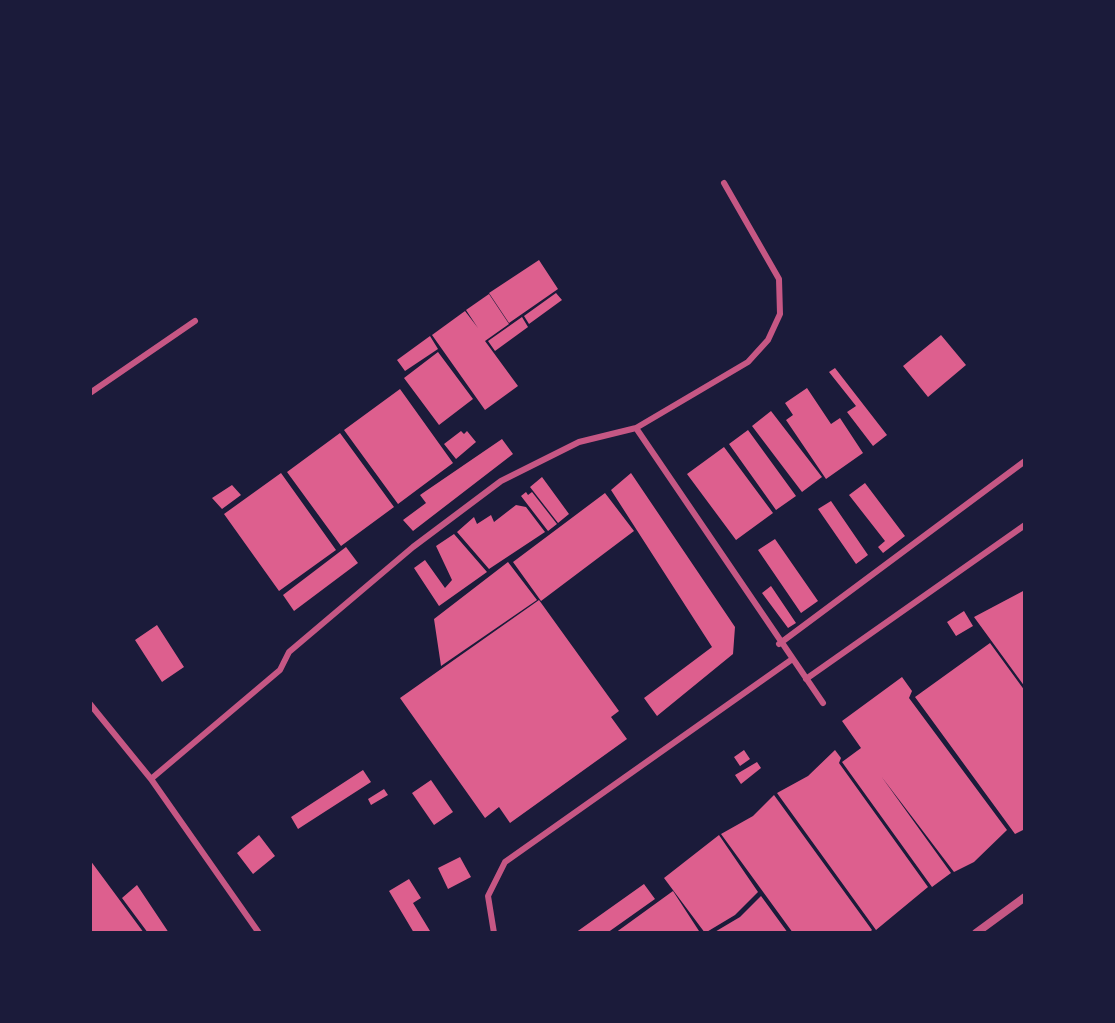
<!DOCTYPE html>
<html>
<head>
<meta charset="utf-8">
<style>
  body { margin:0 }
  #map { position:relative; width:1115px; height:1023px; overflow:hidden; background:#1b1b3a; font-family:"Libre Baskerville",serif }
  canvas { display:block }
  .frame { position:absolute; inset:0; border:92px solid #1b1b3a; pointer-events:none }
</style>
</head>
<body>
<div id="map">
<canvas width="1115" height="1023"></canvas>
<div class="frame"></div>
</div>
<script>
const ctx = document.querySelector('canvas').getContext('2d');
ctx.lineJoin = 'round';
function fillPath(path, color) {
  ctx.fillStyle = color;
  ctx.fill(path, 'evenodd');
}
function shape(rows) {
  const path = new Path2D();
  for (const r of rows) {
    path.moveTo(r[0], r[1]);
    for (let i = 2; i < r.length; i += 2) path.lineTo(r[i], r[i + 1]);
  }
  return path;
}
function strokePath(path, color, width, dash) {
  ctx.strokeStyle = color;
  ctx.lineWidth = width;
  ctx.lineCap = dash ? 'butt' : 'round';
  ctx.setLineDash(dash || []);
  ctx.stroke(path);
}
fillPath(shape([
  [539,260,558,289,509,323,489,293],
  [556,293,562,300,529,324,524,316],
  [489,294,509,324,485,341,518,386,485,410,432,335,465,311,478,328,466,310],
  [522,317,528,327,495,351,488,341],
  [941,335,966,365,928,397,903,366],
  [430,336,438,349,405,371,397,360],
  [438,352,473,399,439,425,404,378],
  [835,368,887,435,873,446,847,412,856,406,829,372],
  [807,388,831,424,840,418,863,453,826,479,786,420,793,415,785,403],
  [400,389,453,463,398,504,344,430],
  [771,411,822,477,802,492,752,426],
  [748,430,796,496,776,510,729,444],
  [461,431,464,434,467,431,476,442,456,459,444,444],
  [340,433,394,507,341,546,287,472],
  [502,439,513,454,413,531,403,520,426,503,420,495],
  [724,447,773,513,736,540,687,474],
  [281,473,336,550,279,591,224,514],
  [631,473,735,627,733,654,657,716,644,698,712,647,611,490],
  [542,477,569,514,558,523,530,487],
  [865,483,905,536,883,553,878,547,885,541,849,495],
  [232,485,241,495,222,509,212,498],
  [526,492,528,495,532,492,557,524,548,531,521,496],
  [605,493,634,531,541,601,513,562],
  [831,501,868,555,856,564,818,509],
  [516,505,526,507,545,532,489,569,457,532,474,517,477,524,491,515,494,522],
  [454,534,487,572,439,606,414,568,425,560,445,588,452,580,436,546],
  [775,539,818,601,801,613,758,550],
  [346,547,358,563,294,611,283,595],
  [508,562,537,600,441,666,434,619],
  [771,586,796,623,788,628,762,593],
  [1025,590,1025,687,974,617],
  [539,600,619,711,611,717,627,739,510,823,499,807,485,818,400,698],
  [964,611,973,626,956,636,947,622],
  [157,625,184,667,162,682,135,640],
  [990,643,1025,691,1025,829,1015,834,915,697],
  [902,677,912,691,909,698,1007,830,974,862,954,872,881,776,951,873,932,887,842,762,861,748,842,721],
  [744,750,750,759,740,766,734,757],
  [835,750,841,758,839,763,928,887,876,930,777,793,808,776],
  [757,762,761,768,741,784,735,775],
  [363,770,371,782,298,829,291,817],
  [431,780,453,812,434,825,412,793],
  [384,789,388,795,371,805,368,799],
  [774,795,872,930,869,933,793,933,721,834,753,816],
  [259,835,275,856,253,874,237,853],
  [719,835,758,892,735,915,705,933,664,878],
  [460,857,471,877,448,889,438,868],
  [90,860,144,933,90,933],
  [409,879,421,898,413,903,430,931,425,933,414,933,389,891],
  [644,884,655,899,607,933,575,933],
  [137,885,169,933,148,933,122,898],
  [673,891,699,931,615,933],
  [761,896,788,933,713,933,740,917]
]), '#dd5f8e');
strokePath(shape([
  [90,393,195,321],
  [636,428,823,703],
  [779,644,1025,461],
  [806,679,1025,525],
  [90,704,151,779,259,933],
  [151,779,280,670,289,652,413,547,501,481,579,442,636,428,748,362,768,340,780,314,779,279,724,183],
  [494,933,488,896,505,862,791,660]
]), '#c65784', 6);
strokePath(shape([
  [976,933,1025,897]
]), '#c65784', 8);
</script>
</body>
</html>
